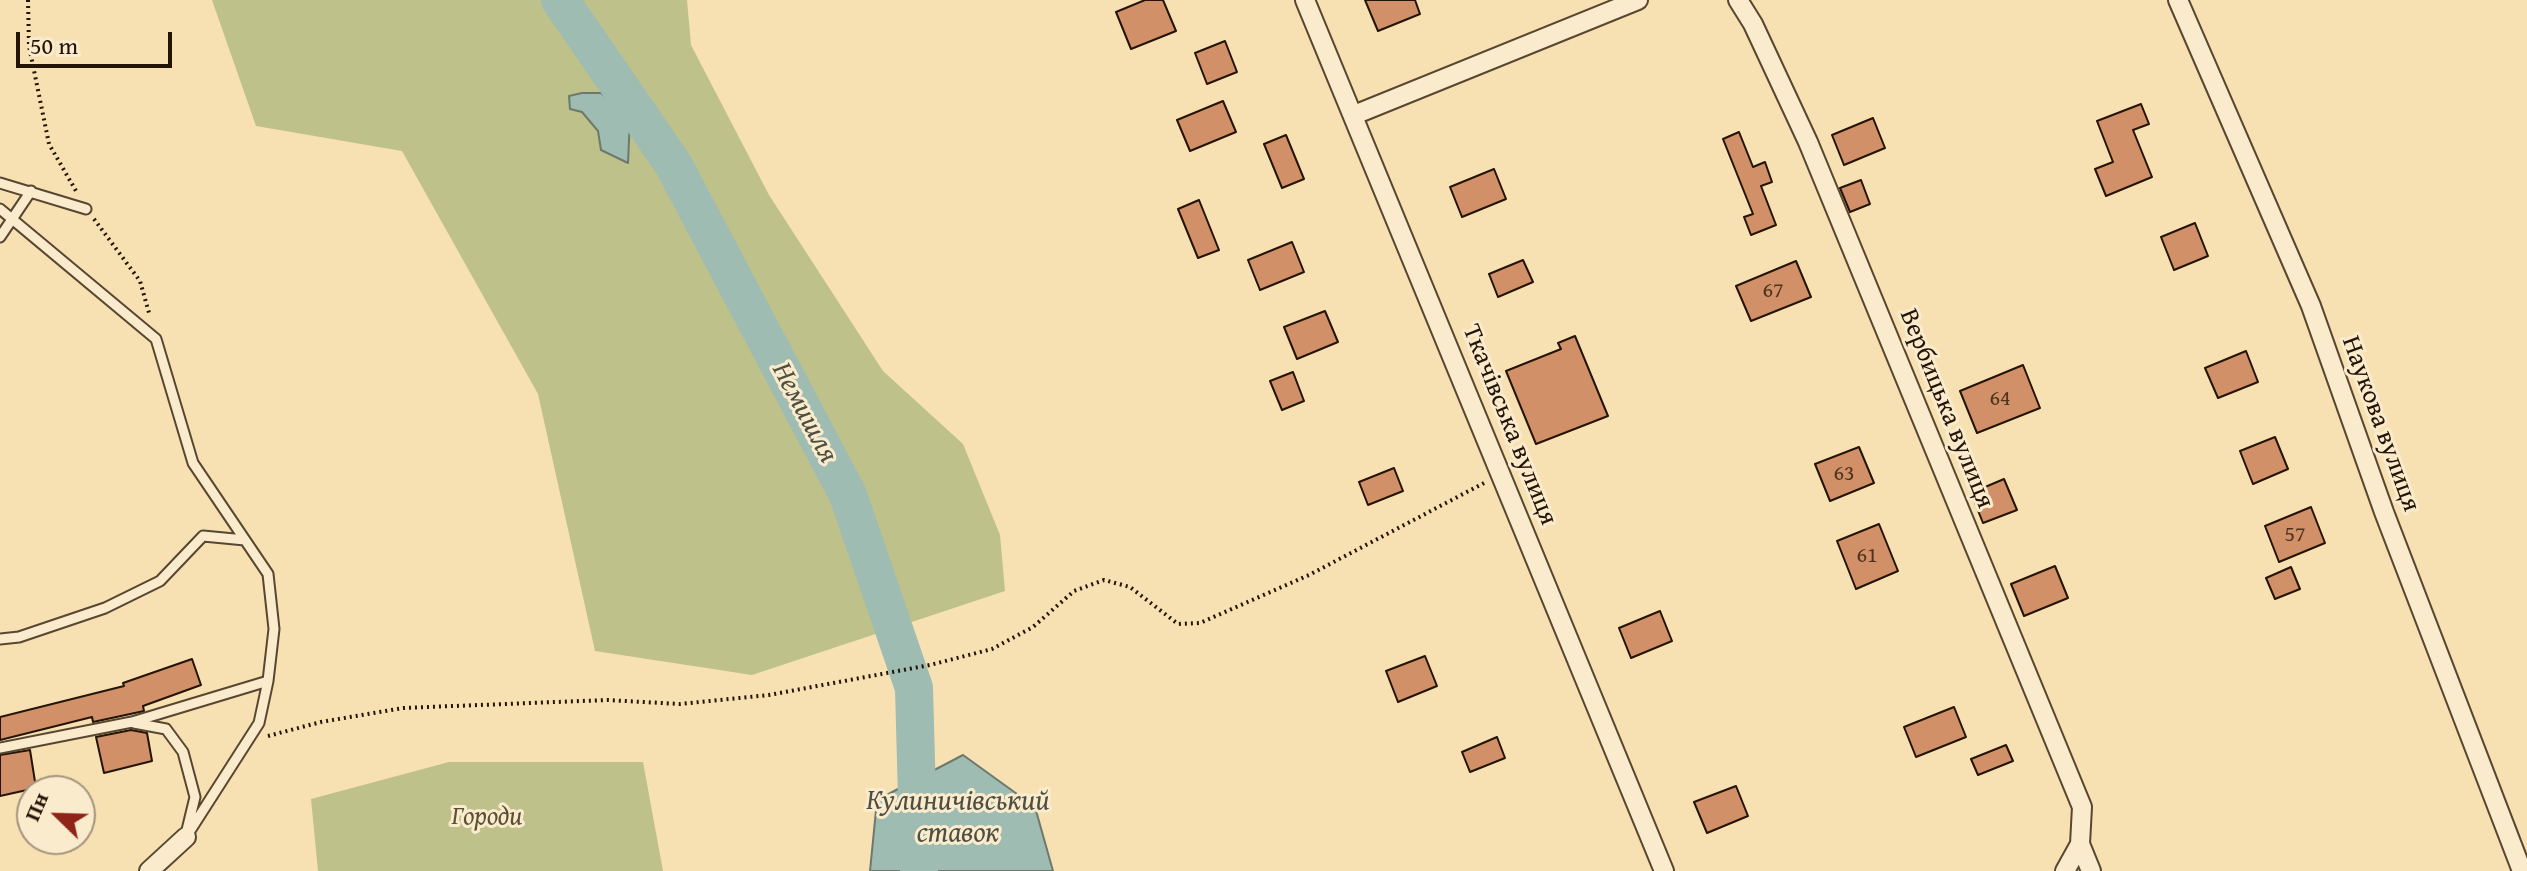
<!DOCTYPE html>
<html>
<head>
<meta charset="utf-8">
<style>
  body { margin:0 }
  #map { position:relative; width:2527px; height:871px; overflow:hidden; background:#f7e0b2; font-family:"Gentium Book Plus",serif }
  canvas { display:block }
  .north { position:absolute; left:16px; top:775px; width:80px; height:80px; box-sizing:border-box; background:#faebcd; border:2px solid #a4957d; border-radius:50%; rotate:293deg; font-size:22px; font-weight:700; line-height:32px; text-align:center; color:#231405 }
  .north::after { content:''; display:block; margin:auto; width:28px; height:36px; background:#8f2418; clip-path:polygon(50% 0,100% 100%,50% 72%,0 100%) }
  .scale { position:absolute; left:16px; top:32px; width:156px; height:36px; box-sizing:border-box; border:4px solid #231405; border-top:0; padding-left:10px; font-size:24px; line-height:28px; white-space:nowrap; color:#231405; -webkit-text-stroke:6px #faebcd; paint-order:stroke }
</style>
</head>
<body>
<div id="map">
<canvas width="2527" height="871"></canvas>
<div class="north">Пн</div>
<div class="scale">50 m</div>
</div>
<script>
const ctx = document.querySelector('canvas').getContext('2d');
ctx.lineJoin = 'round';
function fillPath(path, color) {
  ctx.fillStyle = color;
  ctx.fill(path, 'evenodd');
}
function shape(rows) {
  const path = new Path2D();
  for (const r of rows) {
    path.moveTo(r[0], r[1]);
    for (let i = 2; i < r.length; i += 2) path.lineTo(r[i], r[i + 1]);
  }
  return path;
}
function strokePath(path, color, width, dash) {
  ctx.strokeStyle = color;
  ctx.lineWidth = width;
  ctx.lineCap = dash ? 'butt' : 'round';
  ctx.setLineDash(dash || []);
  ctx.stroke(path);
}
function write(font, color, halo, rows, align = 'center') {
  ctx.font = font + ' "Gentium Book Plus",serif';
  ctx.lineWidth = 6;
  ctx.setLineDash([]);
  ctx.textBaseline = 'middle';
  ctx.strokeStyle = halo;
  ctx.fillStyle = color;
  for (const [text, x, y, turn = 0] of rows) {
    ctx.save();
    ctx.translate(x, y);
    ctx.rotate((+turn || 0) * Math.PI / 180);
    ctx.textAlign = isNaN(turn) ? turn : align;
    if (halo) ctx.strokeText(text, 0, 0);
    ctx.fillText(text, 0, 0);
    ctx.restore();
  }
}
fillPath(shape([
  [212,0,687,0,691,45,769,195,883,371,963,444,1000,535,1005,591,752,675,595,651,538,394,402,151,256,126],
  [449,762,643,762,663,871,318,871,311,799]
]), '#bfc18a');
const water = shape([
  [582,93,601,93,630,118,628,163,601,150,598,131,582,112,570,109,569,96,582,93],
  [963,755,1035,807,1053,871,870,871,877,800,963,755]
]);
fillPath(water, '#9ebcb2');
strokePath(water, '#6d796d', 2);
strokePath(shape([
  [560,0,673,164,848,495,914,688,919,871]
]), '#9ebcb2', 38);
const building = shape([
  [1145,0,1163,0,1176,31,1131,49,1116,12,1145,0],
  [1365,0,1415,0,1420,14,1378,31,1365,0],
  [1225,41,1237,72,1207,84,1195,53,1225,41],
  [1223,101,1236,132,1190,151,1177,120,1223,101],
  [2141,104,2149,124,2133,130,2152,177,2106,196,2095,169,2113,162,2097,121,2141,104],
  [1873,118,1885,148,1844,165,1832,135,1873,118],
  [1739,132,1753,167,1765,162,1772,182,1761,186,1776,225,1751,235,1744,217,1753,214,1723,139,1739,132],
  [1286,135,1304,179,1282,188,1264,144,1286,135],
  [1494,169,1506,199,1462,217,1450,187,1494,169],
  [1861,180,1870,204,1850,212,1840,188,1861,180],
  [1199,200,1219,250,1198,258,1178,209,1199,200],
  [2195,223,2208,256,2174,270,2161,237,2195,223],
  [1292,242,1304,272,1260,290,1248,260,1292,242],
  [1523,260,1533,282,1498,297,1489,274,1523,260],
  [1796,261,1811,297,1751,321,1736,286,1796,261],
  [1325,311,1338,342,1297,359,1284,327,1325,311],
  [1575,336,1608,416,1536,444,1506,371,1561,349,1558,343,1575,336],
  [2246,351,2258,382,2218,398,2205,368,2246,351],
  [2023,365,2040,408,1977,433,1960,391,2023,365],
  [1293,372,1304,401,1282,410,1270,381,1293,372],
  [2275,437,2288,469,2253,484,2240,451,2275,437],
  [1859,447,1874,483,1830,501,1815,464,1859,447],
  [1394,468,1403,491,1368,505,1359,482,1394,468],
  [2004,479,2017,510,1983,523,1971,493,2004,479],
  [2311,507,2325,543,2279,562,2265,526,2311,507],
  [1879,524,1898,571,1856,589,1837,541,1879,524],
  [2055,566,2068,598,2024,616,2011,584,2055,566],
  [2291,567,2300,589,2275,599,2266,578,2291,567],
  [1660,611,1672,641,1631,658,1619,628,1660,611],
  [1425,656,1437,686,1398,702,1386,671,1425,656],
  [192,659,201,685,143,706,144,711,93,722,92,717,0,740,0,717,124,686,123,683,192,659],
  [1954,707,1966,737,1916,757,1904,727,1954,707],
  [131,730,147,733,152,761,104,773,96,737,131,730],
  [1497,737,1505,758,1470,772,1462,752,1497,737],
  [2006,745,2013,761,1978,775,1971,759,2006,745],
  [30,750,36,788,0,796,0,755,30,750],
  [1736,786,1748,816,1707,833,1694,802,1736,786]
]);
fillPath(building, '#d19068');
strokePath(building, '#231405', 2);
const service = shape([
  [0,183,86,209],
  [0,209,156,339,193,463,268,574,274,629,268,681,259,723,186,837],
  [0,237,31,191],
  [0,639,19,637,105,608,160,581,203,536,245,540],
  [134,723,166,729,183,752,195,797,187,830],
  [0,748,132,722,268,681]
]);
const minor = shape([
  [1305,0,1664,871],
  [1738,0,1753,24,1808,142,2082,807,2080,844,2065,871],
  [2178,0,2311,306,2384,512,2522,871],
  [1354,115,1638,0],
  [2080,844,2091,871],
  [149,871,186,837]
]);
strokePath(service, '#584730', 13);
strokePath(minor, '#584730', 22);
strokePath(shape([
  [28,0,29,46,49,144,76,191],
  [94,219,140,281,149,313],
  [268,736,321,722,403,708,607,700,680,704,769,695,930,665,992,649,1033,627,1074,591,1104,580,1130,587,1178,624,1200,623,1309,575,1484,483]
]), '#231405', 4, [2, 4]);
strokePath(service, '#faebcd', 9);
strokePath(minor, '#faebcd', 18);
write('22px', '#4e331e', null, [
  ["67",1773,291],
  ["64",2000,399],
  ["63",1844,474],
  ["57",2295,535],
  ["61",1867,556]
]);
write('26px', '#231405', '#faebcd', [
  ["Вербицька вулиця",1946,409,68],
  ["Наукова вулиця",2380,424,70],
  ["Ткачівська вулиця",1509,425,68]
]);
write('italic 26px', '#5a5134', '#faebcd', [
  ["Городи",487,817]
]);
write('italic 28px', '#4e4f42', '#faebcd', [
  ["Немишля",804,413,62],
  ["Кулиничівський",958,802],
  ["ставок",958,834]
]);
</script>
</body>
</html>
